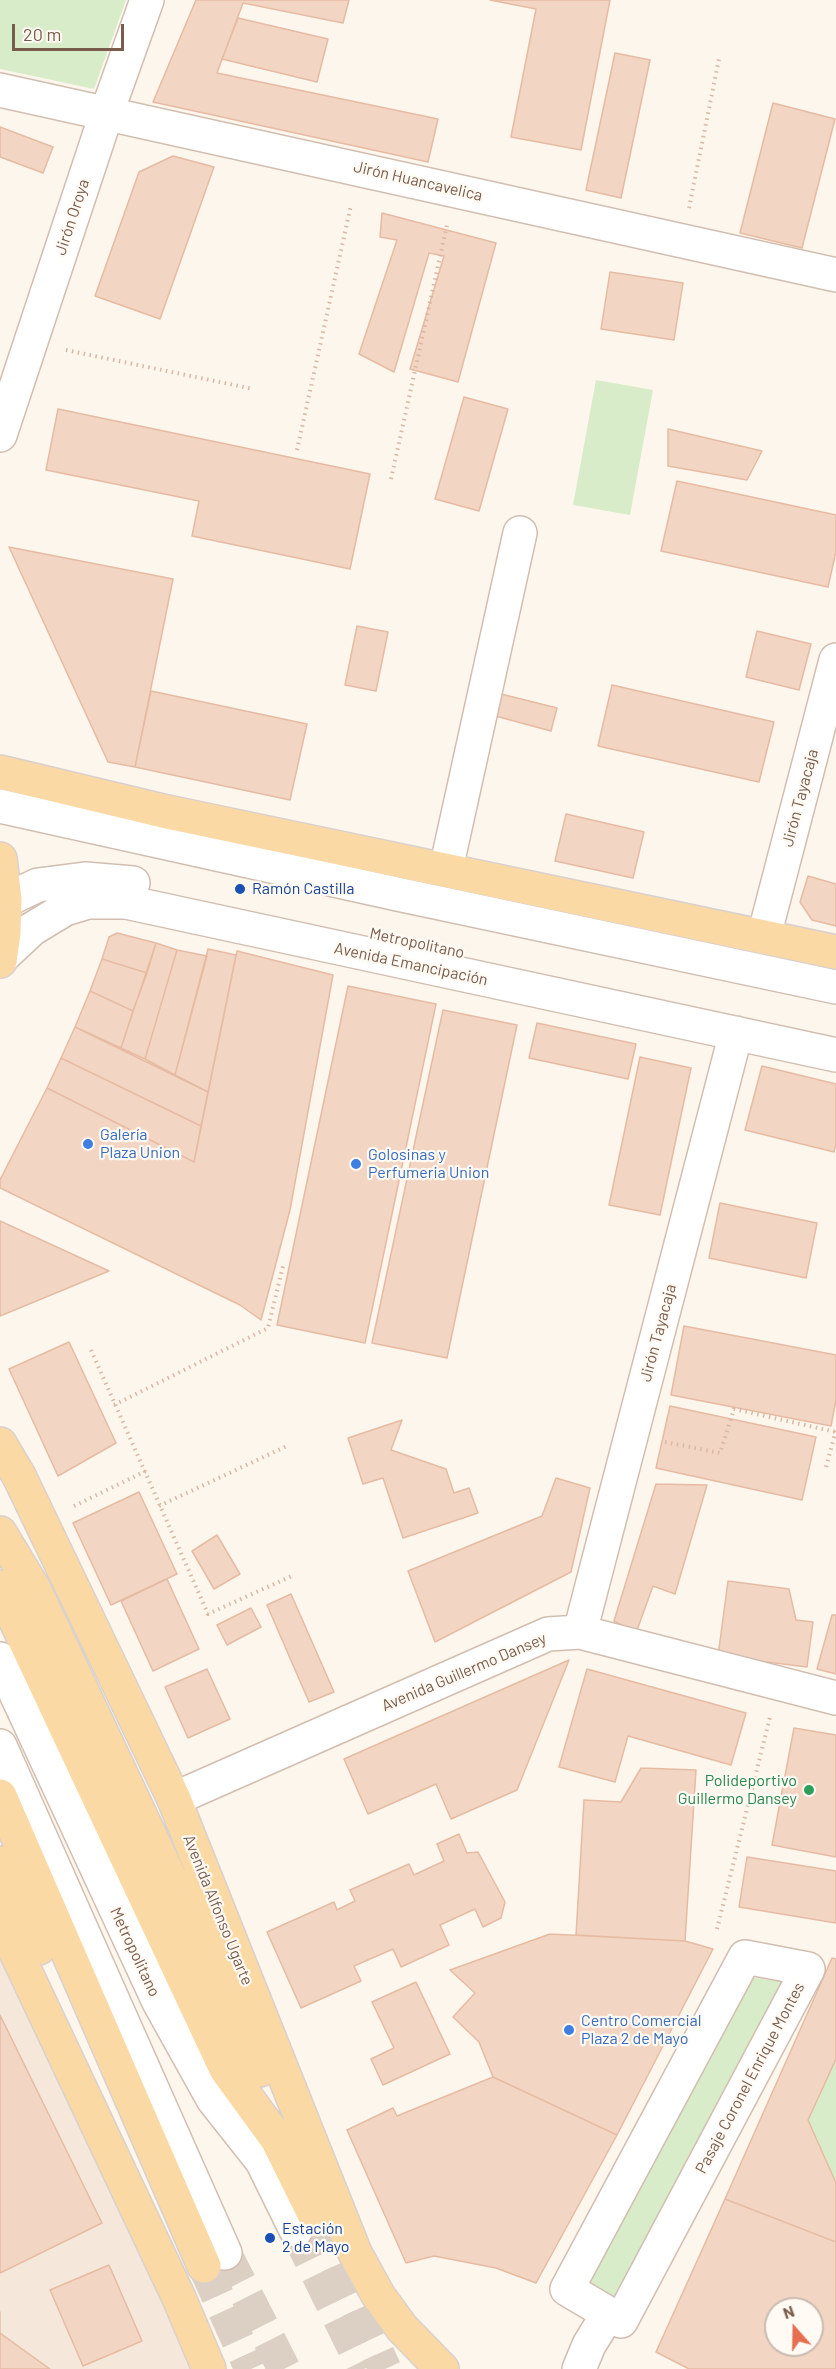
<!DOCTYPE html>
<html>
<head>
<meta charset="utf-8">
<style>
  body { margin:0 }
  #map { position:relative; width:836px; height:2369px; overflow:hidden; background:#fdf6ec; font-family:Barlow,sans-serif }
  canvas { display:block }
  .north { position:absolute; left:764px; top:2297px; width:60px; height:60px; box-sizing:border-box; background:#fffaf3; border:2px solid #cabbb1; border-radius:50%; rotate:340deg; font-size:16px; font-weight:700; line-height:24px; text-align:center; color:#7a5c4d }
  .north::after { content:''; display:block; margin:auto; width:21px; height:27px; background:#e76f51; clip-path:polygon(50% 0,100% 100%,50% 72%,0 100%) }
  .scale { position:absolute; left:12px; top:24px; width:112px; height:27px; box-sizing:border-box; border:3px solid #7a5c4d; border-top:0; padding-left:8px; font-size:18px; line-height:21px; white-space:nowrap; color:#7a5c4d; -webkit-text-stroke:4px #fffaf3; paint-order:stroke }
</style>
</head>
<body>
<div id="map">
<canvas width="836" height="2369"></canvas>
<div class="north">N</div>
<div class="scale">20 m</div>
</div>
<script>
const ctx = document.querySelector('canvas').getContext('2d');
ctx.lineJoin = 'round';
function fillPath(path, color) {
  ctx.fillStyle = color;
  ctx.fill(path, 'evenodd');
}
function shape(rows) {
  const path = new Path2D();
  for (const r of rows) {
    path.moveTo(r[0], r[1]);
    for (let i = 2; i < r.length; i += 2) path.lineTo(r[i], r[i + 1]);
  }
  return path;
}
function strokePath(path, color, width, dash) {
  ctx.strokeStyle = color;
  ctx.lineWidth = width;
  ctx.lineCap = dash ? 'butt' : 'round';
  ctx.setLineDash(dash || []);
  ctx.stroke(path);
}
function write(font, color, halo, rows, align = 'center') {
  ctx.font = font + ' Barlow,sans-serif';
  ctx.lineWidth = 4.5;
  ctx.setLineDash([]);
  ctx.textBaseline = 'middle';
  ctx.strokeStyle = halo;
  ctx.fillStyle = color;
  for (const [text, x, y, turn = 0] of rows) {
    ctx.save();
    ctx.translate(x, y);
    ctx.rotate((+turn || 0) * Math.PI / 180);
    ctx.textAlign = isNaN(turn) ? turn : align;
    if (halo) ctx.strokeText(text, 0, 0);
    ctx.fillText(text, 0, 0);
    ctx.restore();
  }
}
fillPath(shape([
  [0,1879,221,2369,0,2369]
]), '#f5e8da');
fillPath(shape([
  [0,0,126,0,94,89,0,69],
  [596,380,653,390,630,515,573,505],
  [749,1977,784,1982,616,2304,584,2288],
  [836,2059,836,2183,808,2120]
]), '#d8ecc9');
const building = shape([
  [196,0,349,0,343,23,243,3,217,73,438,119,428,162,153,102,196,0],
  [490,0,610,0,581,150,511,137,536,9,490,0],
  [238,18,328,39,317,82,222,59,238,18],
  [615,53,650,60,621,198,586,190,615,53],
  [773,103,835,119,802,248,740,233,773,103],
  [0,127,53,147,43,173,0,157,0,127],
  [173,156,214,167,160,319,95,296,139,172,173,156],
  [382,213,496,243,458,382,410,369,444,256,429,253,394,372,359,354,397,240,380,237,382,213],
  [610,272,683,283,674,340,601,329,610,272],
  [464,397,508,409,479,511,435,499,464,397],
  [58,409,370,474,350,569,192,536,199,501,46,470,58,409],
  [668,429,762,451,747,480,668,466,668,429],
  [677,481,836,515,836,552,828,587,661,551,677,481],
  [9,547,173,579,135,767,108,762,9,547],
  [357,626,388,632,376,691,345,685,357,626],
  [757,631,811,644,799,690,746,677,757,631],
  [612,685,774,722,759,782,598,746,612,685],
  [151,691,307,724,290,800,135,767,151,691],
  [493,692,557,708,551,731,488,714,493,692],
  [566,814,644,832,633,878,555,861,566,814],
  [808,876,836,884,836,926,812,920,800,902,808,876],
  [117,933,156,943,147,973,102,959,109,937,117,933],
  [156,943,177,950,145,1059,121,1048,156,943],
  [208,949,236,955,208,1092,175,1075,208,949],
  [177,950,207,956,175,1075,145,1059,177,950],
  [237,951,333,975,290,1210,261,1320,240,1305,0,1188,0,1180,47,1088,194,1162,237,951],
  [102,959,147,973,133,1011,90,991,102,959],
  [348,986,436,1004,365,1343,277,1325,348,986],
  [90,991,133,1011,121,1048,75,1027,90,991],
  [443,1010,517,1025,447,1358,372,1343,443,1010],
  [537,1023,636,1044,628,1079,529,1058,537,1023],
  [75,1027,208,1092,201,1126,61,1058,75,1027],
  [640,1057,691,1068,660,1215,609,1205,640,1057],
  [61,1058,201,1126,194,1162,47,1088,61,1058],
  [762,1066,836,1084,836,1144,834,1152,745,1130,762,1066],
  [720,1203,817,1223,806,1278,709,1258,720,1203],
  [0,1221,109,1271,0,1316,0,1221],
  [684,1326,836,1355,836,1400,831,1426,671,1395,684,1326],
  [69,1342,116,1443,58,1476,9,1369,69,1342],
  [670,1406,816,1437,802,1500,656,1468,670,1406],
  [402,1420,391,1450,446,1469,454,1493,469,1488,478,1513,403,1538,383,1478,363,1484,348,1438,402,1420],
  [556,1478,590,1488,571,1572,435,1642,408,1571,542,1516,556,1478],
  [656,1484,707,1485,675,1594,653,1586,636,1633,614,1621,656,1484],
  [139,1492,177,1574,111,1605,73,1523,139,1492],
  [217,1535,240,1574,214,1589,192,1551,217,1535],
  [167,1579,199,1649,153,1671,121,1601,167,1579],
  [728,1581,789,1589,796,1620,813,1622,807,1667,718,1656,728,1581],
  [291,1594,334,1692,309,1702,267,1605,291,1594],
  [251,1608,261,1627,227,1645,217,1625,251,1608],
  [832,1615,836,1615,836,1674,817,1669,832,1615],
  [569,1660,517,1790,451,1819,436,1784,368,1814,344,1759,569,1660],
  [207,1669,230,1719,188,1738,165,1687,207,1669],
  [587,1669,746,1713,731,1765,628,1736,615,1782,559,1767,587,1669],
  [794,1728,836,1735,836,1857,772,1845,794,1728],
  [641,1768,696,1770,685,1941,576,1935,584,1800,621,1802,641,1768],
  [459,1834,467,1853,478,1852,505,1902,501,1918,483,1927,475,1909,440,1925,449,1945,401,1967,393,1949,354,1966,361,1981,301,2008,267,1932,334,1902,337,1910,355,1901,350,1890,409,1864,414,1875,444,1861,437,1844,459,1834],
  [747,1857,836,1871,836,1923,739,1907,747,1857],
  [550,1934,685,1941,713,1949,617,2135,493,2077,479,2042,453,2017,475,1993,450,1970,550,1934],
  [832,1958,836,1959,836,2059,808,2120,836,2183,836,2242,725,2199,832,1958],
  [416,1982,450,2054,383,2085,371,2059,394,2048,372,2002,416,1982],
  [0,2015,102,2223,0,2273,0,2015],
  [493,2077,617,2135,536,2283,496,2268,434,2256,406,2263,347,2130,393,2108,397,2116,493,2077],
  [725,2199,836,2242,836,2369,689,2369,656,2352,725,2199],
  [776,2309,812,2309,812,2345,776,2345,776,2309],
  [109,2265,142,2341,83,2366,50,2290,109,2265],
  [0,2312,0,2333,50,2369,0,2369,0,2312]
]);
fillPath(building, '#f3d5c3');
strokePath(building, '#e6bba3', 1.5);
strokePath(shape([
  [296,2230,364,2369],
  [225,2253,284,2369]
]), '#dcd0c4', 33, [33, 16]);
strokePath(shape([
  [317,2220,385,2369],
  [204,2266,251,2369]
]), '#dcd0c4', 33, [33, 16]);
const minor = shape([
  [0,90,836,275],
  [0,435,107,112,147,0],
  [0,806,397,894,836,987],
  [446,869,520,533],
  [0,903,38,885,85,879,133,883],
  [764,936,836,660],
  [1,958,32,929,65,909,88,902,126,902,836,1055],
  [580,1632,736,1033],
  [0,1659,159,2002,213,2099,262,2161,296,2230],
  [0,1746,225,2253],
  [174,1799,548,1634,580,1632,836,1698],
  [745,1957,808,1969,621,2321,567,2289,745,1957],
  [579,2369,589,2345,608,2314]
]);
const major = shape([
  [0,772,163,811,836,952],
  [0,859,5,899,4,933,0,961],
  [0,1444,19,1476,174,1799,355,2253,378,2295,402,2328,442,2369],
  [0,1533,34,1589,260,2070],
  [0,1587,226,2069,277,2139,317,2220],
  [0,1796,204,2266],
  [0,1863,39,1948],
  [0,1918,179,2298,209,2369]
]);
strokePath(minor, '#d1beb0', 36);
strokePath(major, '#dad1cd', 36);
strokePath(shape([
  [689,208,719,59],
  [66,350,253,389],
  [297,450,351,205],
  [391,479,447,225],
  [91,1350,208,1614,294,1575],
  [114,1405,268,1328,283,1266],
  [665,1442,720,1453,734,1409,836,1432],
  [826,1467,836,1430],
  [74,1506,146,1471],
  [159,1506,287,1446],
  [717,1929,770,1717]
]), '#d9b8a5', 4, [1.5, 4.5]);
strokePath(minor, '#fff', 33);
strokePath(major, '#fbd9a5', 33);
for (const [x, y, r, color] of [
  [240,889,6,"#1a4fb4"],
  [88,1144,6,"#3f7fe0"],
  [356,1164,6,"#3f7fe0"],
  [809,1790,6,"#2e9e5b"],
  [569,2030,6,"#3f7fe0"],
  [270,2238,6,"#1a4fb4"]
]) {
  const dot = new Path2D();
  dot.arc(x, y, r, 0, 2 * Math.PI);
  ctx.fillStyle = color;
  ctx.fill(dot);
  strokePath(dot, '#fffaf3', 2);
}
write('16px', '#7a5c4d', '#fffaf3', [
  ["Jirón Huancavelica",418,181,13],
  ["Jirón Oroya",72,217,-72],
  ["Jirón Tayacaja",800,798,-75],
  ["Metropolitano",417,943,12],
  ["Avenida Emancipación",411,964,12],
  ["Jirón Tayacaja",658,1333,-75],
  ["Avenida Guillermo Dansey",464,1672,-23],
  ["Avenida Alfonso Ugarte",218,1910,68],
  ["Metropolitano",135,1952,65],
  ["Pasaje Coronel Enrique Montes",750,2078,-62]
]);
write('16px', '#164399', '#fffaf3', [
  ["Ramón Castilla",252,889],
  ["Estación",282,2229],
  ["2 de Mayo",282,2247]
], 'left');
write('16px', '#366cbe', '#fffaf3', [
  ["Galería",100,1135],
  ["Plaza Union",100,1153],
  ["Golosinas y",368,1155],
  ["Perfumeria Union",368,1173],
  ["Centro Comercial",581,2021],
  ["Plaza 2 de Mayo",581,2039]
], 'left');
write('16px', '#27864d', '#fffaf3', [
  ["Polideportivo",797,1781],
  ["Guillermo Dansey",797,1799]
], 'right');
</script>
</body>
</html>
